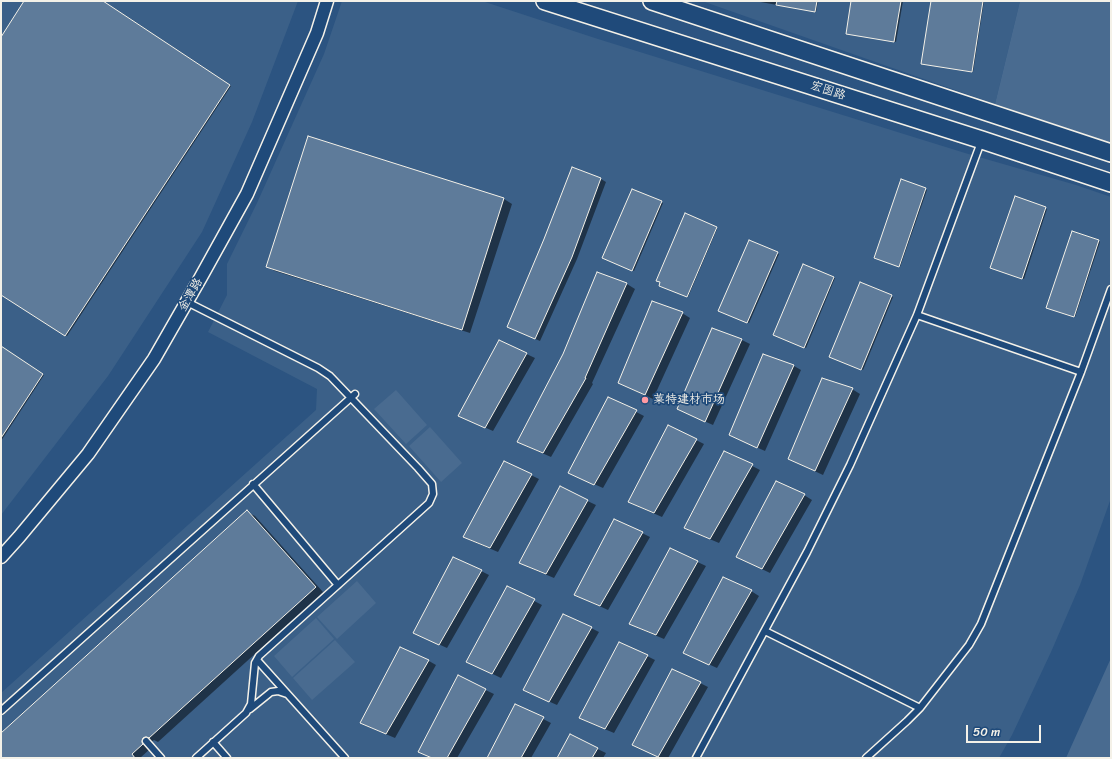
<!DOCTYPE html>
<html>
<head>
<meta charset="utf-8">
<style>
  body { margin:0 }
  #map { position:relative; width:1112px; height:759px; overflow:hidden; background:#2c5481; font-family:Sriracha,sans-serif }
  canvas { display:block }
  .frame { position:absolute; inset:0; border:2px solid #f4f1e8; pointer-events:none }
  .scale { position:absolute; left:966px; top:725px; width:75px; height:18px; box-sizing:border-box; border:2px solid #f4f1e8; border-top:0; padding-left:5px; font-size:12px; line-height:14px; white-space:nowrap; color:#f4f1e8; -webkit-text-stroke:3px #1f4a7a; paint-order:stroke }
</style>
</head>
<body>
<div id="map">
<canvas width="1112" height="759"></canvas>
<div class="frame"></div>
<div class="scale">50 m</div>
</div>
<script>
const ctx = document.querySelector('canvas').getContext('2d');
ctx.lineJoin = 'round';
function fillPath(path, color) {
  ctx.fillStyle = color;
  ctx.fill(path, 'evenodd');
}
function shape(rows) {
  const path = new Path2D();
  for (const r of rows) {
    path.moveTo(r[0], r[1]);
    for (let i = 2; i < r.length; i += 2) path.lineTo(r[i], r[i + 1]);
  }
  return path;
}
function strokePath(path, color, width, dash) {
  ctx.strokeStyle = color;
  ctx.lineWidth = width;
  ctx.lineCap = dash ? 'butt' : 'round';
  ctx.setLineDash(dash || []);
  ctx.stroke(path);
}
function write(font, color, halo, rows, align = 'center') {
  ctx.font = font + ' Sriracha,"LXGW WenKai TC",sans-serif';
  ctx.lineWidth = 3.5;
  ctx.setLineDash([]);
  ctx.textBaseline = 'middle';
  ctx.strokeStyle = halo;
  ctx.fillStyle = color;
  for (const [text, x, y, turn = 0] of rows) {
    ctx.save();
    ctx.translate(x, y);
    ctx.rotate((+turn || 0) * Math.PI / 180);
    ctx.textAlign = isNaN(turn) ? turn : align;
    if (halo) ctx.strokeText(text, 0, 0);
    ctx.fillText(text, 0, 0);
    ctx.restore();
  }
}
fillPath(shape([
  [1,1,298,1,252,122,202,232,108,376,1,515],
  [342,1,482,1,598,39,965,153,1076,185,1111,197,1111,498,1080,585,1051,652,1012,735,999,758,1,758,1,693,316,410,317,389,208,332,227,295,227,264,257,203,324,54],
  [702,1,1020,1,995,104]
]), '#3b6088');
fillPath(shape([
  [1020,1,1111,1,1111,143,995,104],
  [396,390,427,425,406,444,374,409],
  [430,427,462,463,441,482,409,446],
  [357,581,376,603,337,639,317,617],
  [316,618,334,639,292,677,274,656],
  [335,640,355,662,312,700,293,678],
  [1111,658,1111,758,1066,758]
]), '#496b90');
fillPath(shape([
  [26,1,101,1,231,86,67,336,1,293,1,39],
  [755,1,818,1,816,12],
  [852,1,903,1,896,42,848,34],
  [932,1,984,1,973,72,922,64],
  [309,137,504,199,512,204,470,333,275,271,267,267],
  [572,168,601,179,606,182,577,259,540,341,513,329,545,239],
  [902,181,927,190,900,267,876,258],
  [632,190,663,203,634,271,603,257],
  [1015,198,1047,209,1024,279,993,268],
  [685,215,717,229,688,297,662,286],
  [750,241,779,254,749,323,720,310],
  [1099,241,1100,242,1075,317,1049,308],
  [804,265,835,278,806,348,774,335],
  [597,274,627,284,635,289,592,383,593,384,551,457,526,446,518,441,564,354],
  [861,283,893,297,863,370,832,357],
  [682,313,690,318,653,399,627,387],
  [712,329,742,340,750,344,713,425,686,413],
  [499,341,535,358,493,431,468,420,460,416],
  [1,347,44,375,1,441],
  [794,366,801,370,765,451,738,439],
  [852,389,860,394,823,475,789,459],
  [609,398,644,416,603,488,569,473],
  [696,440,704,444,662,517,637,506,629,502],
  [725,452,760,470,719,543,693,532],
  [504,462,539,479,498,552,472,541,465,537],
  [560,488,596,505,554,578,528,567],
  [804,495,812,500,770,573,737,557],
  [247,512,255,516,323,592,158,742,154,740,151,742,150,749,140,758,1,758,1,734],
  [642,533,650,537,608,610,575,595],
  [670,549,706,566,664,639,638,628,631,624],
  [481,571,489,575,447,648,414,633],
  [507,587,542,605,501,678,468,662],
  [751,591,759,596,717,668,684,653],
  [591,628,599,632,557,705,532,694,524,690],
  [647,656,655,660,614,733,588,722,580,718],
  [429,661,436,665,395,738,369,727,361,723],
  [458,677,494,694,457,758,431,758,419,751],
  [700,683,708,687,668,758,661,758,641,749],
  [516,705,551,723,531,758,488,758],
  [570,736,606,753,603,758,558,758]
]), '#0007');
const building = shape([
  [24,1,103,1,230,85,65,336,1,295,1,37,24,1],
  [777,1,817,1,815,12,776,5,777,1],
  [851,1,901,1,894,42,846,34,851,1],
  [931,1,983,1,972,72,921,64,931,1],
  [308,136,504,198,462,330,266,267,308,136],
  [572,167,601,178,572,257,535,339,507,327,544,239,572,167],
  [901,179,926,188,899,267,874,258,901,179],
  [632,189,662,201,632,271,602,258,632,189],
  [1015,196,1046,207,1022,279,990,268,1015,196],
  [685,213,717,227,687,297,659,286,660,282,656,281,685,213],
  [1072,231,1099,240,1074,317,1046,308,1072,231],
  [749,240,778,252,747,323,718,311,749,240],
  [803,264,834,277,804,348,773,335,803,264],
  [597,272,627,283,585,378,586,378,543,453,517,442,563,354,597,272],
  [860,282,892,295,861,370,829,357,860,282],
  [652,301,683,312,645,395,618,383,652,301],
  [712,328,742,339,705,422,677,409,712,328],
  [499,340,527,353,485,428,458,416,499,340],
  [1,346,43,374,1,438,1,346],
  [763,354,794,365,757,448,729,435,763,354],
  [822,378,853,388,815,471,788,459,822,378],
  [608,397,637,410,594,485,568,473,608,397],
  [668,425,697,439,654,513,628,502,668,425],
  [724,451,753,464,710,539,684,528,724,451],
  [504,461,532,474,490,548,463,537,504,461],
  [776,481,805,494,762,569,736,557,776,481],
  [560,486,588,500,546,574,519,563,560,486],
  [247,510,316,587,149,738,146,737,143,738,142,742,143,744,132,754,135,758,1,758,1,733,247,510],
  [614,519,643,532,600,606,574,595,614,519],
  [670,548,698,561,656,635,629,624,670,548],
  [453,557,482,570,439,645,413,633,453,557],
  [723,577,752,590,709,665,683,653,723,577],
  [507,586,535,599,492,674,466,662,507,586],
  [563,614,592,627,549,702,523,690,563,614],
  [619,642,648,655,605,729,579,718,619,642],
  [400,647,429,660,386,734,360,723,400,647],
  [672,669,701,682,658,757,632,745,672,669],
  [458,675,486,689,447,758,432,758,418,752,458,675],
  [515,704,544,717,521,758,487,758,515,704],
  [570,734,598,748,592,758,557,758,570,734]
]);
fillPath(building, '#5e7b9a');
strokePath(building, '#f4f1e8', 1);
const lane = shape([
  [187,302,318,368,330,376,418,468,432,484,433,494,429,503,259,656,255,663,251,704,246,713,196,758],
  [917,315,1081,372],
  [253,484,338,585],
  [765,631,920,708],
  [257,660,345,758],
  [250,709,271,692,278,691,287,694],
  [1,711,355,394],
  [146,741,161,758],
  [213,742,227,758],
  [696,758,807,552,850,465,917,315,981,142],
  [866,758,907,721,920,708,969,645,981,624,1081,372,1111,289]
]);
const street = shape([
  [1,557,19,537,88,454,154,359,201,277,247,194,317,33,327,1]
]);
const secondary = shape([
  [545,1,982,140,1111,183],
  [652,1,1111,153]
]);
strokePath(lane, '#f4f1e8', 9);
strokePath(street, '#f4f1e8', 15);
strokePath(secondary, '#f4f1e8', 20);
strokePath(lane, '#1f4a7a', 6);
strokePath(street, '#1f4a7a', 12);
strokePath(secondary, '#1f4a7a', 17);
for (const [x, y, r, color] of [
  [645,400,4,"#ff9aa2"]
]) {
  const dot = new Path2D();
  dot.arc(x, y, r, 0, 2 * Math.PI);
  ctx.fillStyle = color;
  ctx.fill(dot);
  strokePath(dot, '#1f4a7a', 1.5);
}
write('12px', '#f4f1e8', '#1f4a7a', [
  ["宏图路",828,91,18],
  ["金潭路",191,295,-60]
]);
write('12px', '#f4f1e8', '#1f4a7a', [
  ["莱特建材市场",653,400]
], 'left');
</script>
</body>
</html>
